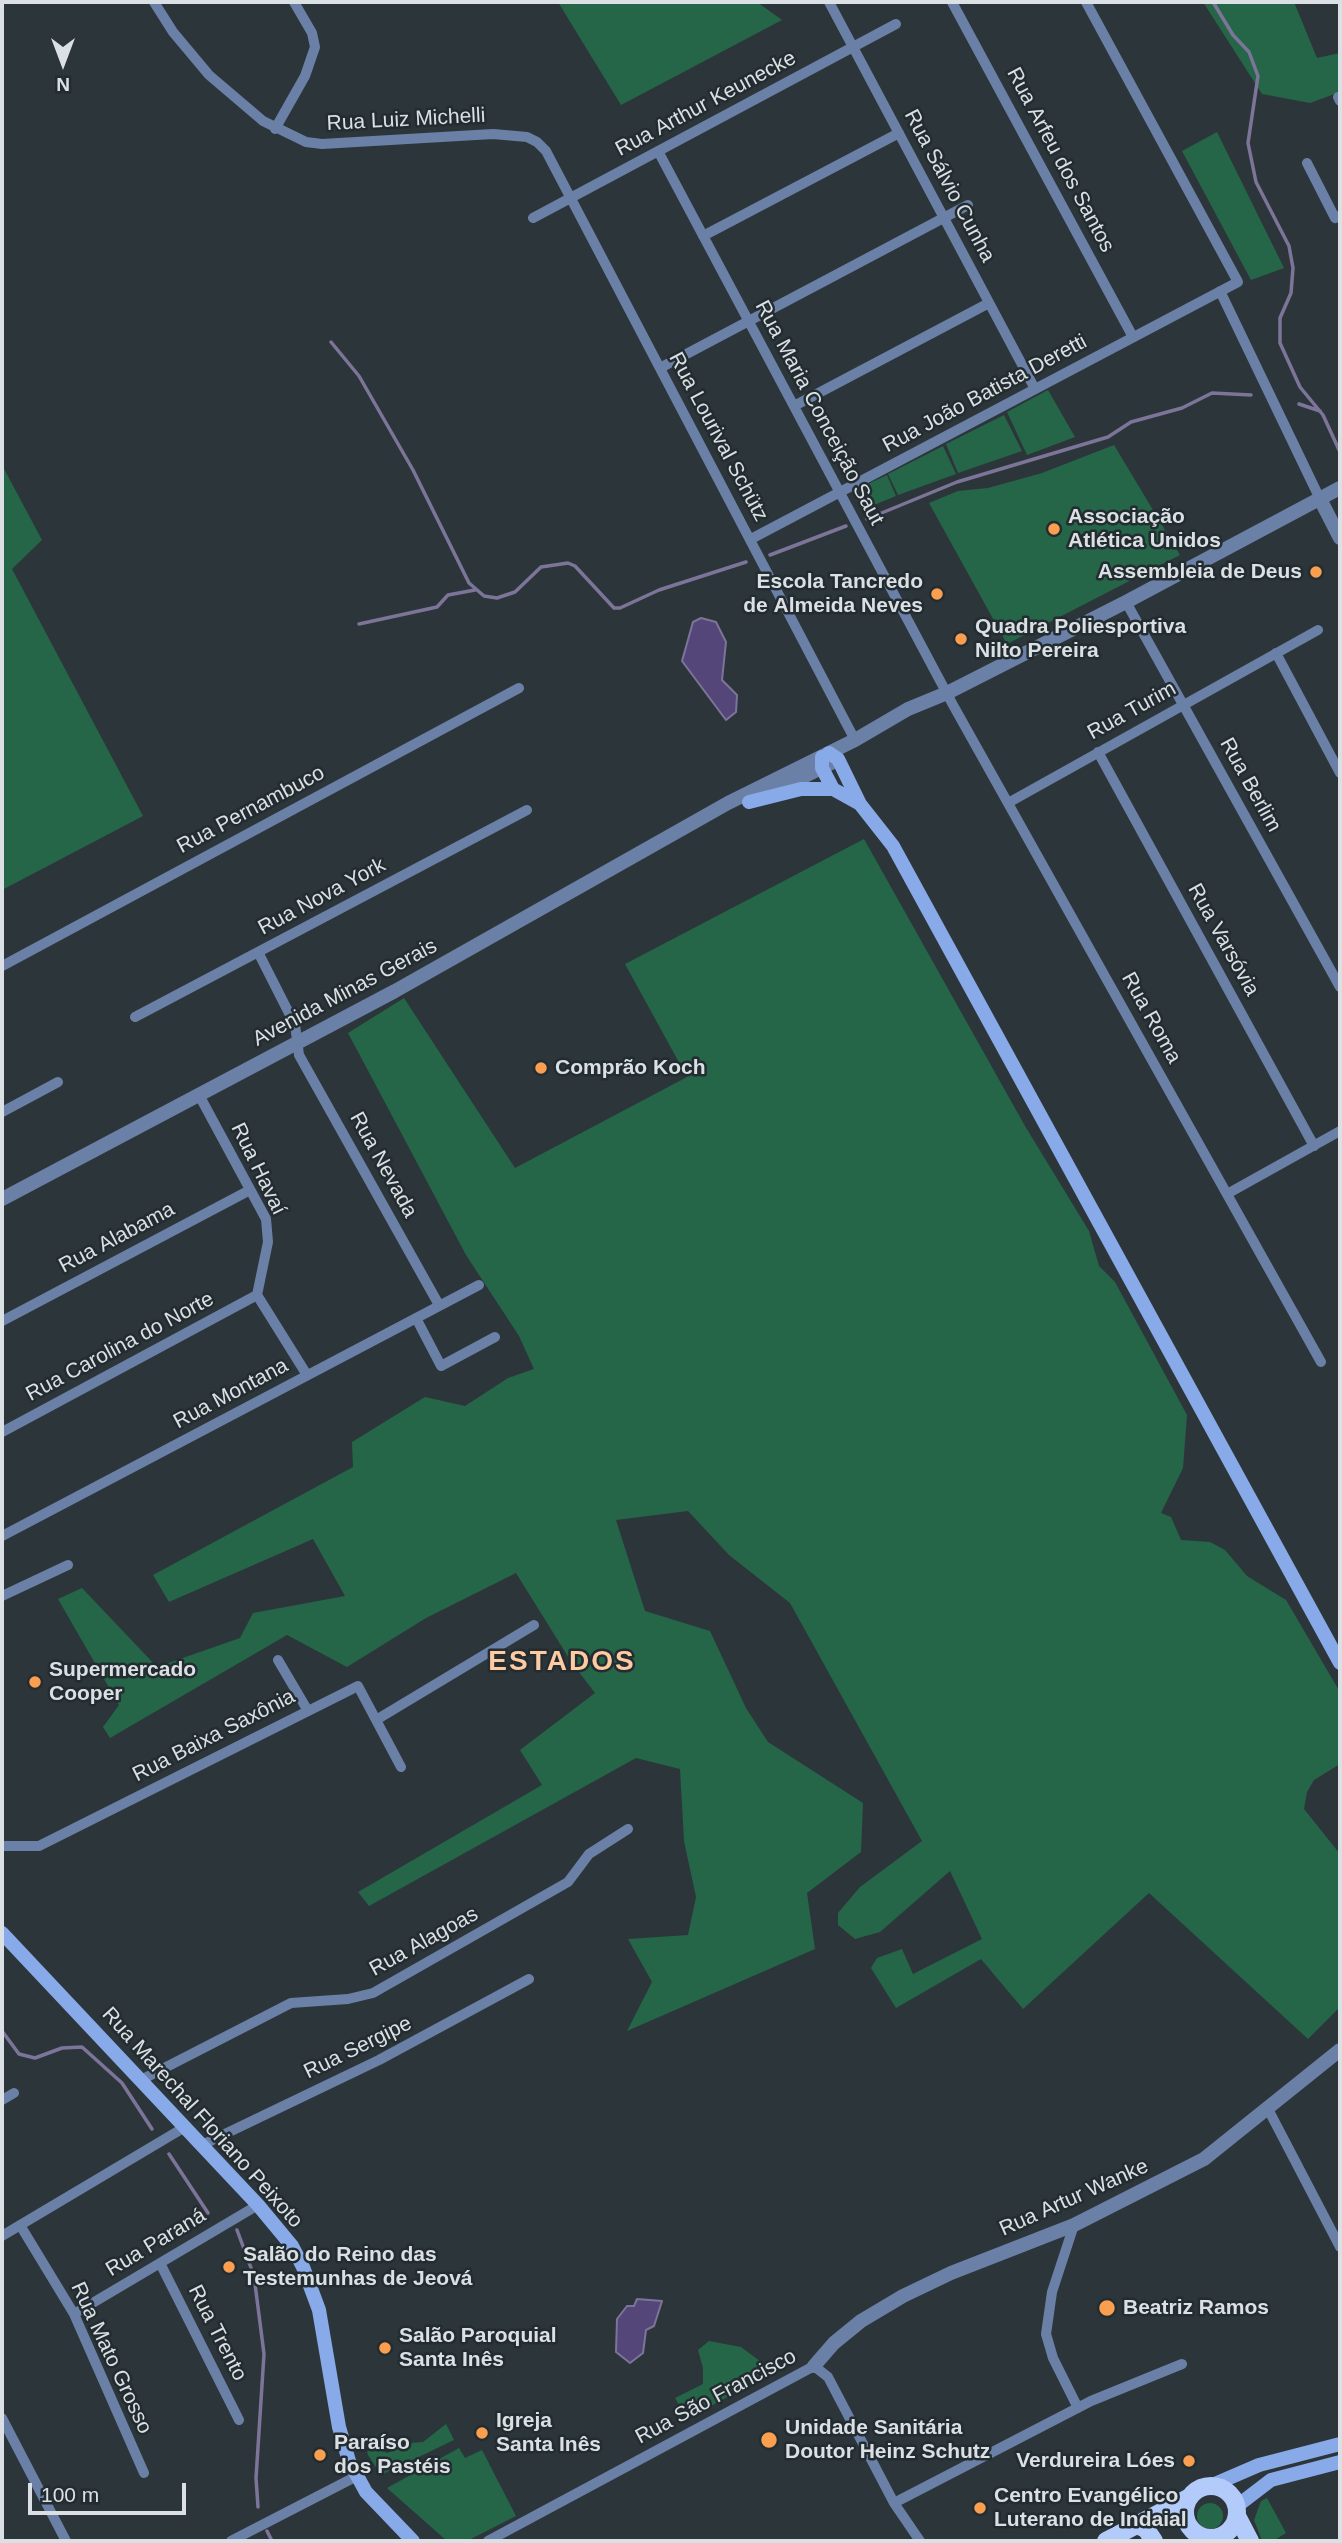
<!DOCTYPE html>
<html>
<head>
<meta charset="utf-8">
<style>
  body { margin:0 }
  #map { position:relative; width:1342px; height:2543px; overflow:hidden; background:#2c363a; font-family:Helvetica,sans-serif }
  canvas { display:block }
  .frame { position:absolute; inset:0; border:4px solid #dae0e3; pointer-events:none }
  .north { position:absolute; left:28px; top:28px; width:70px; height:70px; -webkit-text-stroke:5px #232c30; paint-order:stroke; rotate:180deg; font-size:19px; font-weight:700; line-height:28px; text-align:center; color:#dae0e3 }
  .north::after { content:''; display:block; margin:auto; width:24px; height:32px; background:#dae0e3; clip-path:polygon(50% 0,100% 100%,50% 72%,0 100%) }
  .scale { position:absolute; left:28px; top:2483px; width:158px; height:32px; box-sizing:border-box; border:4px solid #dae0e3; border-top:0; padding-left:9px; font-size:21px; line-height:24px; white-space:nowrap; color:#dae0e3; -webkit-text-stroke:5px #232c30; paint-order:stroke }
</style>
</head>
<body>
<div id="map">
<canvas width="1342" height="2543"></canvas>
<div class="frame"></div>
<div class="north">N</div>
<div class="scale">100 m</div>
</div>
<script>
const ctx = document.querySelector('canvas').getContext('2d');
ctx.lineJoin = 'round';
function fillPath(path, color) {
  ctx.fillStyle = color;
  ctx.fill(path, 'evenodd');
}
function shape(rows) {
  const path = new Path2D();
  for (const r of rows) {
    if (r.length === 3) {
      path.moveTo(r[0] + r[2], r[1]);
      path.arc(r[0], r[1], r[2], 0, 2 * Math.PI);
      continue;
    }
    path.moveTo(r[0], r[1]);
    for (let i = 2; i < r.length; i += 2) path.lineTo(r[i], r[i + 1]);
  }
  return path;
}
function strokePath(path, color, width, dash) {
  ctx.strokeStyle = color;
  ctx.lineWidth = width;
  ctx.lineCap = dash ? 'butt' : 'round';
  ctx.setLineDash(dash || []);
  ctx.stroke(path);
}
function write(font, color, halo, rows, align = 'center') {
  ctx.font = font + ' Helvetica,sans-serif';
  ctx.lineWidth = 5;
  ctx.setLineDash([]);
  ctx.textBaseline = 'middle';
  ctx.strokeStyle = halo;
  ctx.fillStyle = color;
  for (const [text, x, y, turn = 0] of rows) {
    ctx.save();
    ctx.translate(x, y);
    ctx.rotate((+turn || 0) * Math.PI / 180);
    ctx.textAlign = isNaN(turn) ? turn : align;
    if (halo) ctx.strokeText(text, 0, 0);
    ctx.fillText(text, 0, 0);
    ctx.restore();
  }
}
fillPath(shape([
  [558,2,757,2,782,20,621,105],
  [1203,2,1294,2,1317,58,1340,53,1340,92,1310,103,1262,94],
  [1217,132,1284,268,1251,280,1182,151],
  [1048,390,1075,437,1027,455,1007,412],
  [1004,415,1022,451,958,473,946,444],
  [1114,445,1180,555,1007,644,929,503,958,491,988,488,1042,473],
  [943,446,956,474,898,495,888,474],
  [2,465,42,540,12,569,143,816,2,890],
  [887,475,896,496,862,510,853,491],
  [864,839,1025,1126,1089,1231,1099,1266,1115,1282,1187,1415,1183,1468,1161,1513,1171,1517,1181,1540,1210,1542,1225,1550,1247,1576,1286,1600,1340,1692,1340,1764,1314,1780,1307,1792,1304,1809,1340,1854,1340,2007,1308,2039,1149,1893,1023,2009,981,1959,896,2008,871,1968,877,1958,902,1949,913,1974,982,1939,950,1871,880,1932,855,1939,838,1925,838,1913,860,1887,922,1841,790,1603,729,1555,688,1511,616,1520,645,1611,710,1631,746,1708,768,1742,863,1803,861,1852,807,1893,815,1949,627,2031,652,1982,628,1939,688,1935,696,1897,684,1841,680,1769,636,1758,369,1906,358,1892,542,1785,520,1750,595,1693,572,1663,516,1573,426,1618,347,1667,287,1635,110,1738,103,1727,119,1705,58,1599,82,1588,157,1667,240,1638,253,1613,345,1596,313,1539,169,1602,153,1575,353,1467,352,1442,425,1397,465,1406,508,1378,534,1369,519,1336,466,1255,348,1033,404,998,515,1168,687,1077,625,964],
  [709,2341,741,2347,764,2364,766,2376,687,2419,675,2398,703,2384,703,2368,698,2350],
  [446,2424,454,2440,381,2475,368,2455,367,2452,375,2447,387,2453,410,2443,423,2442],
  [459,2448,465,2458,482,2450,516,2516,467,2541,447,2541,387,2488],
  [1267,2498,1286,2533,1273,2541,1262,2541,1254,2520,1261,2501],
  [1210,2516,13]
]), '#256548');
const water = shape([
  [701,618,716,622,726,642,722,680,737,695,736,712,726,720,682,661,693,622,701,618],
  [637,2299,662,2301,654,2326,646,2330,643,2353,630,2363,616,2352,617,2319,627,2306,634,2306,637,2299]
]);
fillPath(water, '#554679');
strokePath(water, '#7d7499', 2);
strokePath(shape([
  [1213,2,1233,35,1249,52,1258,76,1248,143,1256,182,1289,246,1293,268,1291,293,1280,318,1280,343,1300,387,1323,415,1340,452],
  [331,342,359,376,413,470,469,583,484,596,497,598,515,592,541,567,568,563,575,566,614,608,620,608,659,590,746,562],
  [1299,404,1320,411],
  [867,519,957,482,1108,437,1131,422,1182,408,1212,393,1251,395],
  [770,555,846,526],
  [359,624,437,607,448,595,475,590],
  [2,2031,19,2054,35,2058,62,2048,82,2047,122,2083,152,2129],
  [169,2154,208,2213],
  [237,2230,254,2276,264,2354,256,2478,258,2507],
  [267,2531,272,2541]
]), '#7d7499', 3.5);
strokePath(shape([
  [154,2,173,32,209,75,263,121,306,142,322,144,493,134,527,137,537,142,546,151,855,740],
  [829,2,1035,389],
  [952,2,1133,337],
  [1338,97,1340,101],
  [275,129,305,76,315,47,312,33,294,2],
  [658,151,953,705,1321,1362],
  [1307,163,1335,218,1340,216],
  [533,218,896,24],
  [703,236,899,133],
  [1220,291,1320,499],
  [660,368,968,205],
  [794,406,989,303],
  [751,539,1238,282,1086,2],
  [1126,602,1340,987],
  [1276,653,1340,773],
  [1098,752,1314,1146],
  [1008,803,1318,630],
  [258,952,295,1025,299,1055,439,1305],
  [2,966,519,688],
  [135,1017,527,810],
  [199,1095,266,1219,268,1242,257,1295,307,1375],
  [2,1112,58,1082],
  [1227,1194,1340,1131],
  [416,1318,441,1366,495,1337],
  [2,1321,250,1190],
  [2,1432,257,1295],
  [2,1536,479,1285],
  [2,1596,68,1565],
  [278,1660,308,1711],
  [376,1720,534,1625],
  [2,1846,39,1846,358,1686,401,1767],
  [141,2080,291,2003,348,1999,373,1993,568,1882,589,1854,628,1829],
  [2,2100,14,2093],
  [1268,2109,1340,2247],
  [202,2145,379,2060,529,1979],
  [20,2225,74,2314,144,2473],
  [1074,2225,1052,2292,1046,2334,1053,2358,1078,2408],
  [2,2236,185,2127],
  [160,2263,239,2420],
  [74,2314,258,2205],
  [2,2418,66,2541],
  [894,2503,1091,2401,1182,2364],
  [231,2541,357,2476],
  [488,2541,814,2366,828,2377,894,2503,920,2541]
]), '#6b80a7', 10);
strokePath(shape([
  [1320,499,1340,538],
  [771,793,831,763],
  [2,1199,395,991,728,803,855,740,908,709,947,693,1126,602,1340,488],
  [814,2366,834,2343,861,2321,903,2296,951,2273,1074,2225,1204,2159,1340,2050]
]), '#6b80a7', 14);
strokePath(shape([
  [829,753,838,759,860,804,893,846,1340,1663],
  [822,757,822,768,833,789],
  [749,802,801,789,833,789,860,804],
  [2,1933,258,2205,292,2246,303,2267,319,2310,339,2427,349,2461,366,2492,413,2541],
  [1208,2487,1259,2465,1340,2444],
  [1237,2506,1271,2480,1340,2462]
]), '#89aae8', 14);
strokePath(shape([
  [1211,2512,26],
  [1237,2516,1250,2541],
  [1135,2524,1146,2529,1154,2541],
  [1106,2541,1190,2497]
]), '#b2cbfb', 18);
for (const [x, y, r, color] of [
  [1054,529,7,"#fa9f4f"],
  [1316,572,7,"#fa9f4f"],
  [937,594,7,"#fa9f4f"],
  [961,639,7,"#fa9f4f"],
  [541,1068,7,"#fa9f4f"],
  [35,1682,7,"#fa9f4f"],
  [229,2267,7,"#fa9f4f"],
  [1107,2308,9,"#fa9f4f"],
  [385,2348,7,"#fa9f4f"],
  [482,2433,7,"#fa9f4f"],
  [769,2440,9,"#fa9f4f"],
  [320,2455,7,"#fa9f4f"],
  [1189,2461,7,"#fa9f4f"],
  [980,2508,7,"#fa9f4f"]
]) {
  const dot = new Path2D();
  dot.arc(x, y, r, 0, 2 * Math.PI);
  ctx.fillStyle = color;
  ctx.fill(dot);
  strokePath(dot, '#232c30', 2.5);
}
write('21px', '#dae0e3', '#232c30', [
  ["Rua Arthur Keunecke",706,104,-28],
  ["Rua Luiz Michelli",406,120,-3],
  ["Rua Arfeu dos Santos",1060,160,62],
  ["Rua Sálvio Cunha",949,186,62],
  ["Rua João Batista Deretti",985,394,-28],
  ["Rua Maria Conceição Saut",819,413,62],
  ["Rua Lourival Schütz",718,437,62],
  ["Rua Turim",1132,711,-29],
  ["Rua Berlim",1250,785,61],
  ["Rua Pernambuco",251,810,-28],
  ["Rua Nova York",322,897,-28],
  ["Rua Varsóvia",1223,940,61],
  ["Avenida Minas Gerais",345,993,-28],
  ["Rua Roma",1151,1018,61],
  ["Rua Nevada",383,1165,61],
  ["Rua Havaí",258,1169,64],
  ["Rua Alabama",117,1238,-28],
  ["Rua Carolina do Norte",120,1347,-28],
  ["Rua Montana",231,1394,-28],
  ["Rua Baixa Saxônia",214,1736,-27],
  ["Rua Alagoas",424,1942,-29],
  ["Rua Sergipe",358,2048,-26],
  ["Rua Marechal Floriano Peixoto",202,2118,48],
  ["Rua Artur Wanke",1074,2198,-24],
  ["Rua Paraná",156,2243,-31],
  ["Rua Trento",217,2333,63],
  ["Rua Mato Grosso",111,2358,65],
  ["Rua São Francisco",716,2397,-28]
]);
write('bold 21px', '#dae0e3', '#232c30', [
  ["Associação",1068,517],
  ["Atlética Unidos",1068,541],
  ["Assembleia de Deus",1302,572,"right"],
  ["Escola Tancredo",923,582,"right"],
  ["de Almeida Neves",923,606,"right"],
  ["Quadra Poliesportiva",975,627],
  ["Nilto Pereira",975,651],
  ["Comprão Koch",555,1068],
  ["Supermercado",49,1670],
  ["Cooper",49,1694],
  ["Salão do Reino das",243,2255],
  ["Testemunhas de Jeová",243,2279],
  ["Beatriz Ramos",1123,2308],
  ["Salão Paroquial",399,2336],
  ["Santa Inês",399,2360],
  ["Igreja",496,2421],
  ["Santa Inês",496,2445],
  ["Unidade Sanitária",785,2428],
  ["Doutor Heinz Schutz",785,2452],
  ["Paraíso",334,2443],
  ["dos Pastéis",334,2467],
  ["Verdureira Lóes",1175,2461,"right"],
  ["Centro Evangélico",994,2496],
  ["Luterano de Indaial",994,2520]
], 'left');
ctx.letterSpacing = '2px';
write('bold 28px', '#fecaa2', '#232c30', [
  ["ESTADOS",562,1662]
]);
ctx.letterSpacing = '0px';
</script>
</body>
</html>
